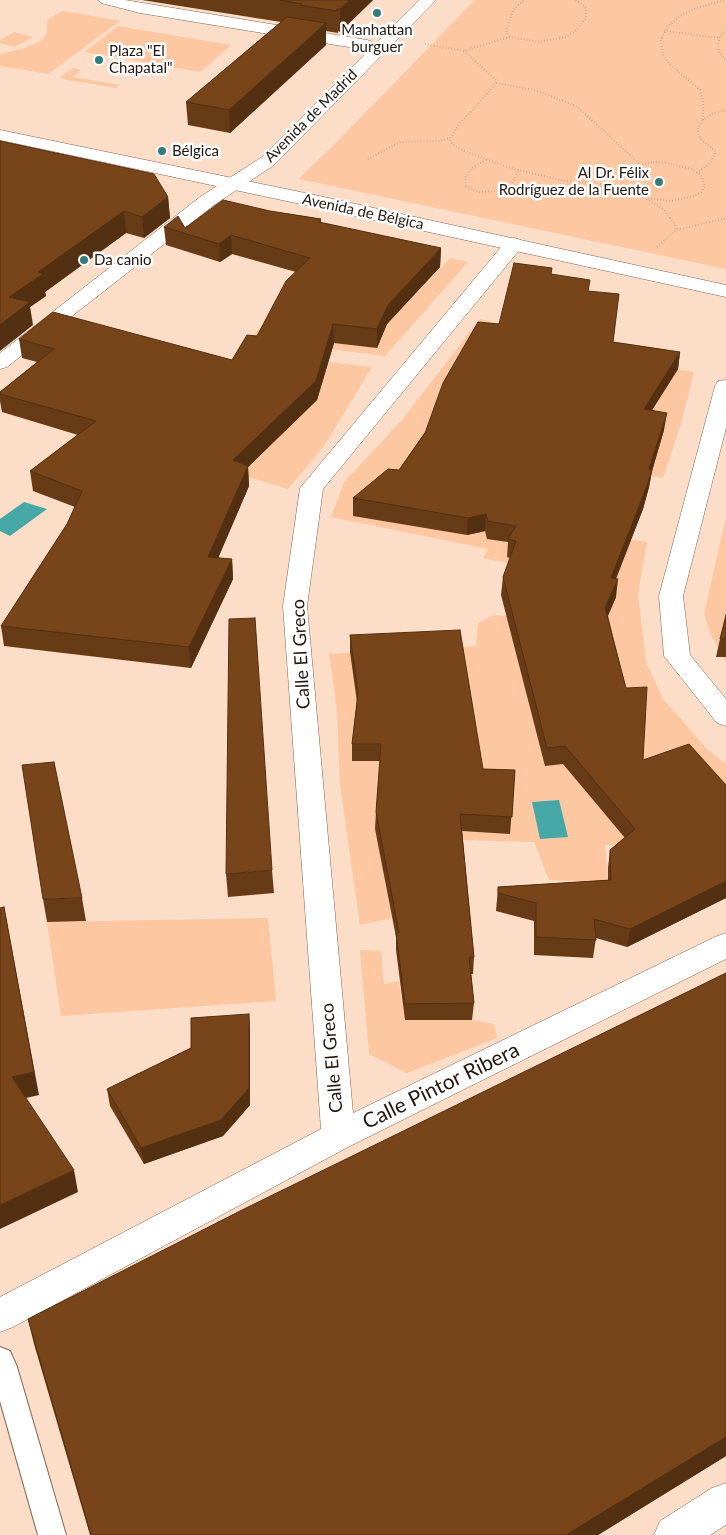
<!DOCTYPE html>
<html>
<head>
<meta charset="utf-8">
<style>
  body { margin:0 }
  canvas { display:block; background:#fbddc8 }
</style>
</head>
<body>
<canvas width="726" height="1535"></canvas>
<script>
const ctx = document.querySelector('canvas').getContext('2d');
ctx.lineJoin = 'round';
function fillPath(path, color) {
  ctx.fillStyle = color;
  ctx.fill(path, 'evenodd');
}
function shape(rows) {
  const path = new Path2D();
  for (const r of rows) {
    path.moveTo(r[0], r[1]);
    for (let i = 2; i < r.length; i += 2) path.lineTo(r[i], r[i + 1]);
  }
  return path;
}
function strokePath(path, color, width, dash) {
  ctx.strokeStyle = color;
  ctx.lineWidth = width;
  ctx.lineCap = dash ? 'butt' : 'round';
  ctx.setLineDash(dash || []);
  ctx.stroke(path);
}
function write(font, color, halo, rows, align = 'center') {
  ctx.font = font + ' Lato,sans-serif';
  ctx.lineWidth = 5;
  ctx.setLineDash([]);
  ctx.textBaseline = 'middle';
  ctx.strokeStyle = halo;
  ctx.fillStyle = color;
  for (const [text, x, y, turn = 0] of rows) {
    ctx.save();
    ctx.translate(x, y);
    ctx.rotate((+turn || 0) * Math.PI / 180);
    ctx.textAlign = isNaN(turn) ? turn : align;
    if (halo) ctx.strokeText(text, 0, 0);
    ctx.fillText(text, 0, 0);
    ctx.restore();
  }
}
fillPath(shape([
  [475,0,726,0,726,269,299,179,336,143],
  [63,11,120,21,48,74,0,66,0,54,25,48,39,42,46,35,47,22,50,18],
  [118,26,231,45,200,72,85,52],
  [14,32,33,37,15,47,0,43,0,40],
  [73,68,81,70,73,77,120,85,116,88,63,79,60,77],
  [450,258,468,262,385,356,251,339,279,305,394,317],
  [480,319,605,349,601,356,694,372,682,420,663,478,544,458,517,565,483,558,488,549,331,517,344,482,402,420],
  [328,362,372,367,324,446,288,489,245,476,188,398,320,390],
  [726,517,726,662,710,633,704,614],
  [631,540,647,542,638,594,646,662,663,699,706,748,726,764,726,800,642,845,605,845,608,882,549,880,534,842,382,838,381,858,392,918,360,925,340,785,337,710,329,654,476,646,478,623,494,615,603,627,565,587,623,558],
  [268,918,276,1001,61,1016,47,922],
  [360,950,381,951,384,984,399,981,405,1020,472,1020,494,1024,497,1038,407,1073,369,1054]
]), '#fcc7a1');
fillPath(shape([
  [24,502,47,509,10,536,0,531,0,519],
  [559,800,568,837,540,839,532,802]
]), '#46a7a7');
const service = shape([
  [0,1347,10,1351,17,1367,66,1535,38,1535,0,1401,0,1347]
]);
const pedestrian = shape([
  [98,0,125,0,367,40,373,42,375,45,373,48,367,50,140,13,101,3,98,0]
]);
const minor = shape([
  [419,0,436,0,274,165,214,205,7,367,0,369,0,353,200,197,262,157,419,0],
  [514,238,521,240,524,244,521,248,323,489,307,606,353,1113,715,937,726,933,726,959,350,1146,13,1327,0,1332,0,1297,321,1129,283,606,300,488,507,240,514,238],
  [726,380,726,428,683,596,690,655,726,699,726,726,717,723,664,656,659,596,715,386,718,381,726,380],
  [726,1483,726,1525,710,1535,654,1535,660,1521,712,1488,726,1483]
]);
const tertiary = shape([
  [0,130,310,194,726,285,726,297,310,206,0,140,0,130]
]);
strokePath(service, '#7e6452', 2);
strokePath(pedestrian, '#7e6452', 1);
strokePath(minor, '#7e6452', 1);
strokePath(tertiary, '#7e6452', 1);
strokePath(shape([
  [576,0,586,8,586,18,575,31,566,37,539,42,509,37,464,51,496,80,496,83,458,126,450,138,451,143,462,150,510,168,565,181,603,184,625,189],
  [664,31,720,38],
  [726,31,720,36,718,44,719,51,726,61],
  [509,37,506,31,513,10,524,0],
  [425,44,464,51],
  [496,83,535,90,576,106,640,164],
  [703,120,703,104,700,90,669,64,663,55,661,40,668,26,680,16,696,8,726,0],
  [368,159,400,142,439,141,450,138],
  [486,160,472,168,465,178,466,186,479,192,503,191,510,186,519,170],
  [653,162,667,163,691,169,700,174,705,186,701,192,694,196,671,201,645,198,625,189,620,177,623,172,630,167,653,162],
  [697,173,710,163,716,152,703,141,698,134,698,128,703,120,714,113,726,110],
  [647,199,663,209,675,224,676,230],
  [657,247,676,230,726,218]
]), '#b09989', 2, [0.5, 2.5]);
fillPath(service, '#fff');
fillPath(pedestrian, '#fff');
fillPath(minor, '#fff');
fillPath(tertiary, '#fff');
fillPath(shape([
  [142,0,373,0,340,32,338,31,338,33,326,31,326,45,230,133,188,125,186,102,281,22],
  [0,141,168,197,170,218,144,238,126,233,45,292,46,296,30,307,33,325],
  [270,211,321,219,321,223,441,248,440,267,387,324,377,348,334,343,317,400,248,467,249,486,218,558,232,559,233,579,191,668,4,646,1,626,67,524,75,507,33,491,30,471,78,435,2,412,0,401,0,392,37,362,22,358,19,339,232,360,257,336,296,272,232,254,220,262,166,245,164,227,185,228],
  [551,274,588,291,613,342,680,352,678,369,652,410,664,430,652,471,649,487,643,509,616,579,616,597,608,616,643,760,726,785,726,898,627,947,596,938,593,958,534,955,534,921,496,911,498,887,608,880,608,868,610,850,625,838,563,764,545,766,501,595,503,577,510,558,507,557,508,542,487,539,485,531,467,535,353,516,353,498,399,470,499,324],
  [726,615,726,657,716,657,720,639],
  [350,635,483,769,515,770,510,834,462,831,474,957,473,974,471,974,474,1003,472,1020,405,1020,396,950,396,937,375,829,376,812,380,761,352,761,352,744,357,702,350,652],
  [272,870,274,893,228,897,226,874],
  [82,898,86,921,47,922,43,899],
  [726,973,726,1456,598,1535,90,1535,34,1344,28,1319],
  [249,1014,250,1031,250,1105,223,1136,144,1164,110,1106,107,1089,191,1048]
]), '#673b16');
fillPath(shape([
  [350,0,373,0,340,32,340,9],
  [326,23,326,45,230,133,229,110],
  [168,197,170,218,144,238,142,217],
  [124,211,126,233,45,292,46,296,30,307,33,325,0,351,0,325,9,297,38,272],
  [231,235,232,254,220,262,219,244],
  [441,248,440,267,387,324,377,348,377,329,388,305],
  [333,324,334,343,317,400,248,467,249,486,210,577,208,557,233,460],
  [680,352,678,369,642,426,644,409],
  [667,413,664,430,652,471,649,487,643,509,609,596,611,578,649,469],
  [486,514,485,531,467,535,468,518],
  [232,559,233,579,191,668,189,647],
  [618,579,616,597,603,626,605,608],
  [726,881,726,898,627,947,630,929],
  [4,907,39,1095,17,1100,12,1077],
  [249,1014,250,1031,250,1105,223,1136,144,1164,141,1148],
  [74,1170,78,1192,0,1229,0,1205],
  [726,1437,726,1456,598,1535,566,1535]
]), '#543012');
const building = shape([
  [280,0,350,0,340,9,336,9,337,11,300,5,302,4,280,0],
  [287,17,326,23,229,110,186,102,287,17],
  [0,141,154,174,168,197,142,217,124,211,38,272,43,274,9,297,30,302,0,325,0,141],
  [223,200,270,211,321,219,319,222,441,248,388,305,377,329,333,324,316,381,233,460,248,466,208,557,232,559,189,647,1,626,67,524,82,491,30,471,96,421,0,394,0,392,54,349,19,339,53,312,232,360,247,335,257,336,286,281,310,258,231,235,219,244,164,227,178,216,185,228,223,200],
  [514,263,552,268,551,274,590,280,588,291,619,294,613,342,680,352,644,409,667,413,649,469,652,470,645,491,611,578,618,579,605,608,626,688,647,687,643,760,689,744,726,785,726,881,630,929,594,919,596,940,536,937,536,903,498,893,498,887,611,880,610,850,635,829,565,746,547,748,503,577,516,541,508,539,516,526,488,521,486,514,468,518,353,498,388,469,399,470,425,433,443,383,478,322,499,324,514,263],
  [726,615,726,638,720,639,726,615],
  [255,618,272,870,226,874,229,619,255,618],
  [460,630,483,769,515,770,512,817,460,814,474,957,469,957,474,1003,405,1004,396,933,399,933,376,812,381,744,352,744,358,693,350,635,460,630],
  [54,762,82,898,43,899,22,765,54,762],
  [4,907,34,1072,12,1077,74,1170,0,1205,0,908,4,907],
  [726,973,726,1437,566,1535,91,1535,28,1319,244,1209,726,973],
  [249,1014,249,1088,221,1120,141,1148,107,1089,191,1048,191,1018,249,1014]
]);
fillPath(building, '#78451a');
strokePath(building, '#543012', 1);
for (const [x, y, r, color] of [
  [377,13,5,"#327c7b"],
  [99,60,5,"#327c7b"],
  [162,151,5,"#327c7b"],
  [659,182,5,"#327c7b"],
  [84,260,5,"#327c7b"]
]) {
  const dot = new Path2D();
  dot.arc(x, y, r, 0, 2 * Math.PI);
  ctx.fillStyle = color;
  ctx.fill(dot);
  strokePath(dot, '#fff', 2);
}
write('15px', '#221710', '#fff', [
  ["Manhattan",377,30,"center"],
  ["burguer",377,47,"center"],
  ["Plaza \"El",109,51],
  ["Chapatal\"",109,68],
  ["Bélgica",172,151],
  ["Al Dr. Félix",649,173,"right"],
  ["Rodríguez de la Fuente",649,190,"right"],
  ["Da canio",94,260]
], 'left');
write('15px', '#221710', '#fff', [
  ["Avenida de Madrid",311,116,-45],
  ["Avenida de Bélgica",363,212,12]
]);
write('18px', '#221710', '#fff', [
  ["Calle El Greco",301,654,-93],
  ["Calle El Greco",332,1058,-95]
]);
write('21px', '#221710', '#fff', [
  ["Calle Pintor Ribera",441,1086,-26]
]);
</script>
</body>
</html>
